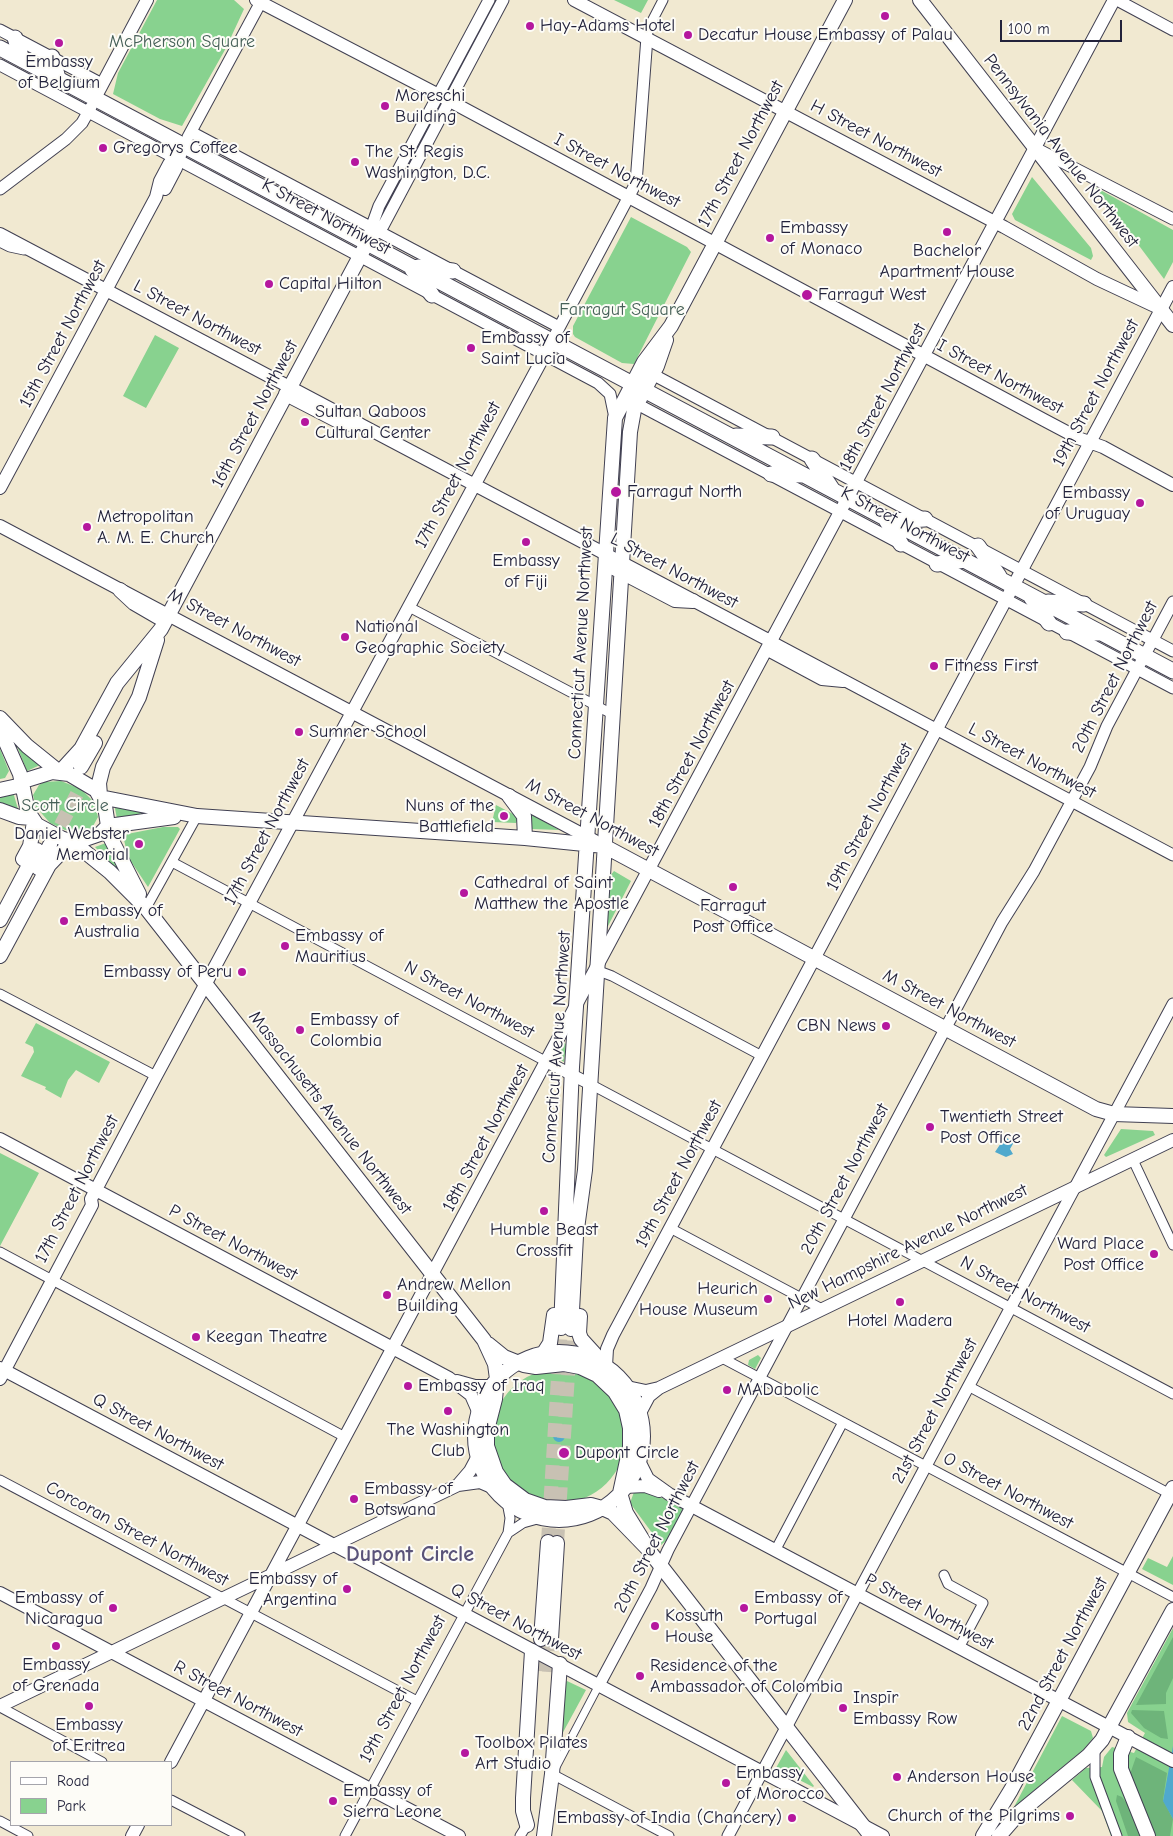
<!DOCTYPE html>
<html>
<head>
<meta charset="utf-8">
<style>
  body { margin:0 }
  #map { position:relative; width:1173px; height:1836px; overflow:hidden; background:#f1e9d1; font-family:"Comic Neue",sans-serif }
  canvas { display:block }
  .legend { position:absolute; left:10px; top:1761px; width:162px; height:65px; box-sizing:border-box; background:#fdfcf7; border:1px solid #a5a5ac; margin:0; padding:6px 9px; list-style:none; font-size:15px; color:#22223b }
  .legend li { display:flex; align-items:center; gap:10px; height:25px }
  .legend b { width:25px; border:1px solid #a5a5ac }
  .scale { position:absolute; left:1000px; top:20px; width:122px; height:22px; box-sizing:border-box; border:2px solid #22223b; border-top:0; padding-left:6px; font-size:15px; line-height:18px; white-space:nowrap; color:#22223b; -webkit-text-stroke:4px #fdfcf7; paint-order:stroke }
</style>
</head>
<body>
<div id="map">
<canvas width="1173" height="1836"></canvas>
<ul class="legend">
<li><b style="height:6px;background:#fff"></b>Road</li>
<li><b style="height:14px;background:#88d28f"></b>Park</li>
</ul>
<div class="scale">100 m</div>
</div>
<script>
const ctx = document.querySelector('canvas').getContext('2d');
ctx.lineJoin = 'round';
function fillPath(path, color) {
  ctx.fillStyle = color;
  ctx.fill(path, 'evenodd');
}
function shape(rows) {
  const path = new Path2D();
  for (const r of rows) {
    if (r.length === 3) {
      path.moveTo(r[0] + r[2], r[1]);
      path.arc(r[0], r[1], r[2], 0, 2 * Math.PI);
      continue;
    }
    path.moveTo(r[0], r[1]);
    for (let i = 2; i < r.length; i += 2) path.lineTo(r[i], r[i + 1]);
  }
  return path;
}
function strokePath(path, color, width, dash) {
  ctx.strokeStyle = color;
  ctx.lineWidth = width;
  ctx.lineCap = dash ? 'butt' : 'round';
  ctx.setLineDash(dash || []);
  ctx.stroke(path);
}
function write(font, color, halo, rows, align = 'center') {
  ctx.font = font + ' "Comic Neue",sans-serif';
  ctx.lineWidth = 4;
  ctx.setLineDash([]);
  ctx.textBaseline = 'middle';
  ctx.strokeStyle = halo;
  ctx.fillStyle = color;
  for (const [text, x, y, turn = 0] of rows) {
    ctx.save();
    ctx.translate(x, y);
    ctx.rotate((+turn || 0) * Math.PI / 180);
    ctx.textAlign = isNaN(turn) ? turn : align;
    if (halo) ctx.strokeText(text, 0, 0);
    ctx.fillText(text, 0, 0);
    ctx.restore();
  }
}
fillPath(shape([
  [157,0,234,0,244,9,226,48,182,126,160,119,113,94,118,73],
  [614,0,648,0,641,13],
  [1032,177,1091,248,1093,256,1091,260,1015,220,1012,214],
  [1095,187,1173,230,1173,262,1164,279],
  [631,217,687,247,691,252,634,364,622,363,575,337,573,334,573,326],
  [155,335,179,348,146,408,123,396],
  [14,739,40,765,27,771],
  [0,749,9,771,5,778,0,779],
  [61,781,81,789,94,802,98,817,92,828,79,832,65,830,50,823,36,807,33,795,39,785,44,782],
  [13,792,18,809,0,804,0,795],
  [114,803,148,812,117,819],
  [496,805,515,815,518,819,516,823,492,822],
  [531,815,533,815,559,830,532,829],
  [163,827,178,827,180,829,148,887,128,857,124,840,127,834],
  [106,843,114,857,120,873,95,847],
  [614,871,631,881,608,926,606,925,610,876],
  [36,1023,110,1062,99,1083,76,1070,68,1080,61,1098,45,1089,46,1087,21,1076,34,1052,33,1047,25,1043],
  [564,1043,566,1044,564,1062,556,1057],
  [1121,1129,1153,1131,1155,1135,1106,1157,1104,1155],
  [0,1153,39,1173,0,1246],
  [758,1355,761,1358,755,1369,748,1365,749,1360],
  [559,1436,67],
  [643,1489,681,1507,683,1511,667,1540,661,1545,630,1503,634,1492],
  [1173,1556,1173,1585,1142,1569,1148,1558,1167,1567],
  [1173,1628,1173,1836,1111,1836,1102,1811,1072,1780,1086,1768,1102,1767,1104,1757,1112,1747,1134,1753,1145,1733,1128,1722,1127,1713],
  [567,1681,586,1690,561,1736,565,1683],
  [1062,1716,1091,1731,1093,1738,1083,1750,1014,1807],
  [786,1750,814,1786,813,1787,776,1768]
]), '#88d28f');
fillPath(shape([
  [1173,1637,1173,1678,1166,1693,1166,1704,1136,1705],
  [1132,1710,1164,1711,1168,1739,1161,1738,1144,1728,1131,1713],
  [1136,1757,1167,1773,1163,1800,1173,1819,1170,1836,1154,1836,1129,1777],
  [1117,1795,1122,1797,1128,1805,1142,1836,1128,1836,1116,1801]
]), '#6eb47a');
fillPath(shape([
  [1005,1137,1014,1142,1010,1149,1013,1154,1006,1157,995,1152],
  [559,1436,6],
  [1173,1746,1173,1819,1163,1801]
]), '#50a9cd');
strokePath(shape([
  [51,844,89,771],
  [548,1542,561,1328],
  [557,1543,571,1329],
  [539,1671,541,1639],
  [549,1672,551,1639]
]), '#c8c1b3', 14, [14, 7]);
const pedestrian = shape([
  [556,1767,599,1685]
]);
const minor = shape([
  [647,37,649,27,663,0],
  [409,607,612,714],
  [172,862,547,1062],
  [146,908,197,816],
  [596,970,612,976,762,1056],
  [0,994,156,1076],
  [590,1084,1173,1394],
  [1133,1160,1173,1245],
  [670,1228,822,1309],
  [0,1252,345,1437],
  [722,1358,1173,1597],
  [968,1386,1170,1494],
  [0,1480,417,1701],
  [508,1533,523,1523,541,1518],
  [775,1551,843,1422],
  [944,1575,948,1584,983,1603,959,1648],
  [0,1707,102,1762],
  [1095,1749,1095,1777,1117,1836],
  [552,1774,669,1836],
  [171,1800,240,1836],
  [0,1821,28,1836],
  [345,1836,508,1533,510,1518,507,1502],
  [520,1836,527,1825]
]);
const tertiary = shape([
  [1117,0,1173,30],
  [0,30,102,84],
  [0,65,598,383,610,394,615,418],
  [191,132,559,327],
  [188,137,262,0],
  [1037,149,1173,219],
  [0,189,66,139,82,123,91,107],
  [369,234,379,206,489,0],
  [374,235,383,226,503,0],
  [0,241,10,246,24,249],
  [552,341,636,183,647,37],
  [647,377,652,374,1173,651],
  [635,396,637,404,1173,688],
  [772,642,1173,855],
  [547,1062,590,1084],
  [599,1685,651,1588,668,1550,1002,922,1034,871,1090,767,1107,726,1173,602],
  [728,1836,1173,1004]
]);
const secondary = shape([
  [256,0,433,92,1044,420,1078,438,1103,447,1173,485],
  [574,0,1004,227,1097,279,1161,309],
  [95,98,147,0],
  [165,189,176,168,181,152],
  [0,234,772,642],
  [0,488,156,197,160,181,169,164,183,145],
  [0,526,595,841],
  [768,650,822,679,843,681],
  [0,1139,449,1378,471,1395,478,1411],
  [606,1366,607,1349,613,1335,1173,287],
  [0,1368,883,1836],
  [0,1379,92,1205,91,1199,156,1076,552,341],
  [457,1381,475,1386,491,1386],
  [627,1387,646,1391,659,1388,1173,1140],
  [640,1413,649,1396,659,1388],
  [639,1461,648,1479,669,1494,1173,1761],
  [458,1485,470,1471,478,1456],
  [625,1487,645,1486,659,1491],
  [0,1593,459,1836],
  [0,1706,458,1485,480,1482,494,1488],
  [171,1762,1114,0],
  [132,1836,138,1825]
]);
const primary = shape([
  [920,0,1173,325],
  [286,394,344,424,357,423],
  [614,568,675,600,693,601],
  [120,590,134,603,165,621],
  [0,718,27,746,58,771],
  [0,729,20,774,28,812,37,825,61,838,74,843,100,834,108,826,105,806,96,790,69,774,52,772,23,781],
  [81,767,95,743],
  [60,772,81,749,117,683,161,629,367,243],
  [0,790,22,785],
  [100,795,99,783,103,767,139,697,157,640],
  [509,796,524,816,525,838],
  [100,797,197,816,525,838,604,846,1096,1109,1114,1114,1173,1116],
  [0,810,19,817,32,818],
  [108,826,174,817],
  [106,829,139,894],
  [74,843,110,872,146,908,484,1340,495,1364,497,1379,495,1399,487,1430,487,1446,496,1472,505,1485,525,1500,545,1507,566,1508,591,1505,602,1508,613,1513,647,1548],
  [23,859,30,846,34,822],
  [38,868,50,845],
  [0,920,37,850],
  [0,956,49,865,71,842],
  [580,1316,579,1333,581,1339,601,1361],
  [561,1328,572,1067,615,418,644,362,671,326,845,0],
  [571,1329,576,1236,585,1170,593,1040,630,432,634,410,657,366,666,340],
  [488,1344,504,1357,524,1365,536,1367,564,1364,580,1367,597,1375,615,1392,626,1410,630,1428,630,1447,620,1493,626,1513,650,1552,871,1836],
  [559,1436,84],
  [543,1354,550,1343,554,1315],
  [541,1639,548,1542],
  [551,1639,557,1543],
  [1128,1737,1121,1754,1121,1769,1148,1836],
  [527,1825,523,1811,523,1798,532,1651],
  [544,1836,552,1774,560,1664],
  [983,1836,1011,1790,1173,1488],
  [999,1836,1020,1812,1088,1756,1102,1740,1173,1610]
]);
const trunk = shape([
  [15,38,22,59],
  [0,48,1173,671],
  [52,57,58,78],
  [418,267,453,271],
  [412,269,432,295],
  [736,436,772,437],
  [812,459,832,489],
  [771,474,802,475],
  [885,518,901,544],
  [892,521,925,519],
  [978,546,999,576],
  [937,564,965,560],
  [1031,597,1049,623],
  [1048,602,1084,604],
  [1067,632,1098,633]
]);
strokePath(pedestrian, '#414052', 9);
strokePath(minor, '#414052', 11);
strokePath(tertiary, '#414052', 13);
strokePath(secondary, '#414052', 14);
strokePath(primary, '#414052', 16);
strokePath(trunk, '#414052', 17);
strokePath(pedestrian, '#fff', 7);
strokePath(minor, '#fff', 9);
strokePath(tertiary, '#fff', 11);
strokePath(secondary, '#fff', 12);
strokePath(primary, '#fff', 14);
strokePath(trunk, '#fff', 15);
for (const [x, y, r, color] of [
  [885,16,5,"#b5179e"],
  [530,26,5,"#b5179e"],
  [688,35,5,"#b5179e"],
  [59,43,5,"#b5179e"],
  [385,106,5,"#b5179e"],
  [103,148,5,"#b5179e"],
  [355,162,5,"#b5179e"],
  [947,232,5,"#b5179e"],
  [770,238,5,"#b5179e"],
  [269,284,5,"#b5179e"],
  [807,295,6,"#b5179e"],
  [471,348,5,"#b5179e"],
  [305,422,5,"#b5179e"],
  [616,492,6,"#b5179e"],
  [1140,503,5,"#b5179e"],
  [87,527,5,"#b5179e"],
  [526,542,5,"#b5179e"],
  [345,637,5,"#b5179e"],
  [934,666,5,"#b5179e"],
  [299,732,5,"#b5179e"],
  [504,816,5,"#b5179e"],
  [139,844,5,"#b5179e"],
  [733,887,5,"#b5179e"],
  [464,893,5,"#b5179e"],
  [64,921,5,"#b5179e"],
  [285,946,5,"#b5179e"],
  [242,972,5,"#b5179e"],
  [886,1026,5,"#b5179e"],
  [300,1030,5,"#b5179e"],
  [930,1127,5,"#b5179e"],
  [544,1211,5,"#b5179e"],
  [1154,1254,5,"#b5179e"],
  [387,1295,5,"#b5179e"],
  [768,1299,5,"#b5179e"],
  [900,1302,5,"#b5179e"],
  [196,1337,5,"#b5179e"],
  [408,1386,5,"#b5179e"],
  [727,1390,5,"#b5179e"],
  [448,1411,5,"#b5179e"],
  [564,1453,6,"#b5179e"],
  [354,1499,5,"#b5179e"],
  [347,1589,5,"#b5179e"],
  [113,1608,5,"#b5179e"],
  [744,1608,5,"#b5179e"],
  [655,1626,5,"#b5179e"],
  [56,1646,5,"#b5179e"],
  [640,1676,5,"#b5179e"],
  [89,1706,5,"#b5179e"],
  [843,1708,5,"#b5179e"],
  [465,1753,5,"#b5179e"],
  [897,1777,5,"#b5179e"],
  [726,1783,5,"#b5179e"],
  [333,1801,5,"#b5179e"],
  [1070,1816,5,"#b5179e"],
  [792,1818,5,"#b5179e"]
]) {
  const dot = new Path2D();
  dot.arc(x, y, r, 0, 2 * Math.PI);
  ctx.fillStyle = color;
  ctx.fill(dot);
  strokePath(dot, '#fdfcf7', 2);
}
write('18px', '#22223b', '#fdfcf7', [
  ["Hay-Adams Hotel",540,26],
  ["Decatur House",698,35],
  ["Embassy of Palau",885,35,"center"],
  ["Embassy",59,62,"center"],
  ["of Belgium",59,83,"center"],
  ["Moreschi",395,96],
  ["Building",395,117],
  ["Gregorys Coffee",113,148],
  ["The St. Regis",365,152],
  ["Washington, D.C.",365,173],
  ["Embassy",780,228],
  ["of Monaco",780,249],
  ["Bachelor",947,251,"center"],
  ["Apartment House",947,272,"center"],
  ["Capital Hilton",279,284],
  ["Farragut West",818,295],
  ["Embassy of",481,338],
  ["Saint Lucia",481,359],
  ["Sultan Qaboos",315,412],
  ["Cultural Center",315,433],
  ["Farragut North",627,492],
  ["Embassy",1130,493,"right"],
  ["of Uruguay",1130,514,"right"],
  ["Metropolitan",97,517],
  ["A. M. E. Church",97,538],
  ["Embassy",526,561,"center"],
  ["of Fiji",526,582,"center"],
  ["National",355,627],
  ["Geographic Society",355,648],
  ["Fitness First",944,666],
  ["Sumner School",309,732],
  ["Nuns of the",494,806,"right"],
  ["Battlefield",494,827,"right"],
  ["Daniel Webster",129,834,"right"],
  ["Memorial",129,855,"right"],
  ["Cathedral of Saint",474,883],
  ["Matthew the Apostle",474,904],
  ["Farragut",733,906,"center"],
  ["Post Office",733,927,"center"],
  ["Embassy of",74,911],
  ["Australia",74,932],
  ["Embassy of",295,936],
  ["Mauritius",295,957],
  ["Embassy of Peru",232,972,"right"],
  ["Embassy of",310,1020],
  ["Colombia",310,1041],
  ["CBN News",876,1026,"right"],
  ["Twentieth Street",940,1117],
  ["Post Office",940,1138],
  ["Humble Beast",544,1230,"center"],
  ["Crossfit",544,1251,"center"],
  ["Ward Place",1144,1244,"right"],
  ["Post Office",1144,1265,"right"],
  ["Andrew Mellon",397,1285],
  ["Building",397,1306],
  ["Heurich",758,1289,"right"],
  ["House Museum",758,1310,"right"],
  ["Hotel Madera",900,1321,"center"],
  ["Keegan Theatre",206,1337],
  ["Embassy of Iraq",418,1386],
  ["MADabolic",737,1390],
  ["The Washington",448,1430,"center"],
  ["Club",448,1451,"center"],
  ["Dupont Circle",575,1453],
  ["Embassy of",364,1489],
  ["Botswana",364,1510],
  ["Embassy of",337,1579,"right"],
  ["Argentina",337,1600,"right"],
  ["Embassy of",103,1598,"right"],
  ["Nicaragua",103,1619,"right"],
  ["Embassy of",754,1598],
  ["Portugal",754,1619],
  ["Kossuth",665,1616],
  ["House",665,1637],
  ["Embassy",56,1665,"center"],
  ["of Grenada",56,1686,"center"],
  ["Residence of the",650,1666],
  ["Ambassador of Colombia",650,1687],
  ["Inspīr",853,1698],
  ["Embassy Row",853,1719],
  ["Embassy",89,1725,"center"],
  ["of Eritrea",89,1746,"center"],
  ["Toolbox Pilates",475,1743],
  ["Art Studio",475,1764],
  ["Embassy",736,1773],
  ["of Morocco",736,1794],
  ["Anderson House",907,1777],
  ["Embassy of",343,1791],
  ["Sierra Leone",343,1812],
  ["Church of the Pilgrims",1060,1816,"right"],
  ["Embassy of India (Chancery)",782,1818,"right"]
], 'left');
write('18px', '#466058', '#fdfcf7', [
  ["McPherson Square",182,42],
  ["Farragut Square",622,310],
  ["Scott Circle",65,806]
]);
write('18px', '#22223b', '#fdfcf7', [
  ["H Street Northwest",876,139,28],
  ["Pennsylvania Avenue Northwest",1061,151,52],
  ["17th Street Northwest",741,154,-62],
  ["I Street Northwest",617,171,28],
  ["K Street Northwest",326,217,28],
  ["L Street Northwest",197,318,28],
  ["15th Street Northwest",63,334,-62],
  ["I Street Northwest",1000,377,28],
  ["19th Street Northwest",1096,393,-62],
  ["18th Street Northwest",883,397,-62],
  ["16th Street Northwest",255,414,-62],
  ["17th Street Northwest",458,475,-62],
  ["K Street Northwest",905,525,28],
  ["L Street Northwest",674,571,28],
  ["M Street Northwest",234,628,28],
  ["Connecticut Avenue Northwest",581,643,-87],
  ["20th Street Northwest",1115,677,-63],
  ["18th Street Northwest",692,754,-62],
  ["L Street Northwest",1032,761,28],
  ["19th Street Northwest",870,817,-62],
  ["M Street Northwest",592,818,28],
  ["17th Street Northwest",267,832,-62],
  ["N Street Northwest",469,1000,28],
  ["M Street Northwest",949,1009,28],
  ["Connecticut Avenue Northwest",557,1047,-86],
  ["Massachusetts Avenue Northwest",330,1113,52],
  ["18th Street Northwest",486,1138,-62],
  ["19th Street Northwest",679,1174,-62],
  ["20th Street Northwest",845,1179,-62],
  ["17th Street Northwest",77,1189,-63],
  ["P Street Northwest",233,1243,28],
  ["New Hampshire Avenue Northwest",908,1247,-26],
  ["N Street Northwest",1025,1295,28],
  ["21st Street Northwest",935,1411,-62],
  ["Q Street Northwest",158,1432,28],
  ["O Street Northwest",1008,1491,28],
  ["Corcoran Street Northwest",137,1534,28],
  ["20th Street Northwest",657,1537,-63],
  ["P Street Northwest",929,1612,28],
  ["Q Street Northwest",516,1622,28],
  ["22nd Street Northwest",1063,1654,-62],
  ["19th Street Northwest",403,1689,-62],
  ["R Street Northwest",238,1699,28]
]);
write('bold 22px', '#5a5379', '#fdfcf7', [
  ["Dupont Circle",410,1555]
]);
</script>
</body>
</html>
